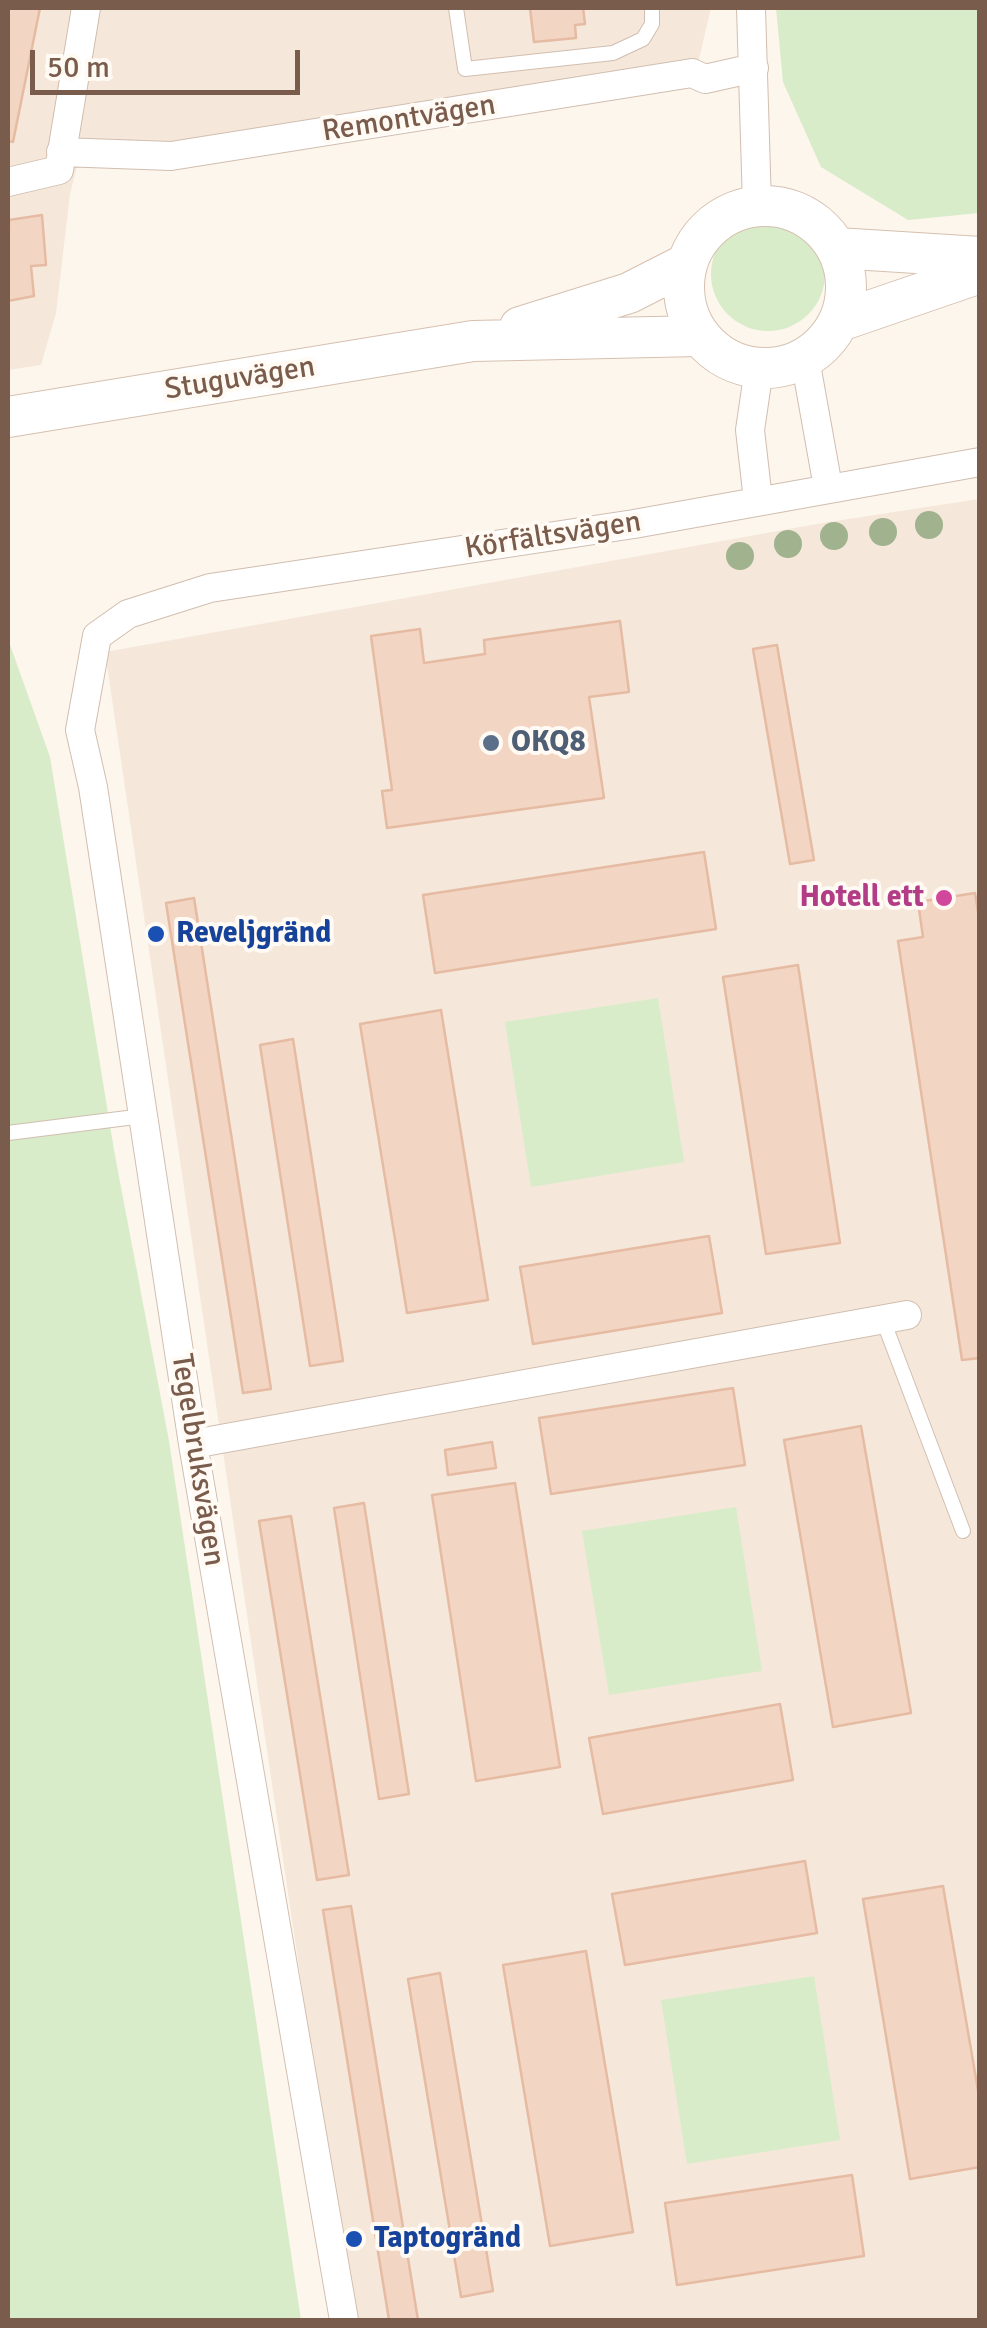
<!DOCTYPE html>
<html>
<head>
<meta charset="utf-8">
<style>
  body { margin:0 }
  #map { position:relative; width:987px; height:2328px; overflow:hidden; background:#fdf6ec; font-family:Signika,sans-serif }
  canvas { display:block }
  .frame { position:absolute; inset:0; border:10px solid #7a5c4d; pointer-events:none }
  .scale { position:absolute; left:30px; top:50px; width:270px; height:45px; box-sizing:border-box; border:5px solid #7a5c4d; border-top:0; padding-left:12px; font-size:30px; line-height:35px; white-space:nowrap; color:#7a5c4d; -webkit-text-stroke:8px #fffaf3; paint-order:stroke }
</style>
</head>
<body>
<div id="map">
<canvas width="987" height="2328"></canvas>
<div class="frame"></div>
<div class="scale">50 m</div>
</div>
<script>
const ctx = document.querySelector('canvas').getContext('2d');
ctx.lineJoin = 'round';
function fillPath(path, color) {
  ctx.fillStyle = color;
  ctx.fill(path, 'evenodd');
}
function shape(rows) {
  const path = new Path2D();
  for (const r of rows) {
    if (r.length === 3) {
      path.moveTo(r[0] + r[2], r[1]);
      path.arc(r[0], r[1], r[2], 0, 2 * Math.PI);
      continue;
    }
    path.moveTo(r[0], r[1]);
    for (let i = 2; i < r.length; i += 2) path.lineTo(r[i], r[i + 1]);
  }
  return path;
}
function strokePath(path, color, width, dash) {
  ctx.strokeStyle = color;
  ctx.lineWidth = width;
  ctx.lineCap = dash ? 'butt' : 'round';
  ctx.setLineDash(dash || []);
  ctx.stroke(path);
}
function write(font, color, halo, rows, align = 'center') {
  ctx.font = font + ' Signika,sans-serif';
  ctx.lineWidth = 8;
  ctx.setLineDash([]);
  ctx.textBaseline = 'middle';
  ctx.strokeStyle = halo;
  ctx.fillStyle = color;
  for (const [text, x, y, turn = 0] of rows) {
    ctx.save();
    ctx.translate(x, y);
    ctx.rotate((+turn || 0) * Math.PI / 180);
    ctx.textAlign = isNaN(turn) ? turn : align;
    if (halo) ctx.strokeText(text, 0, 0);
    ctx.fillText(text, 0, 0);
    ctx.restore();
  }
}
fillPath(shape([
  [8,8,711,8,695,76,78,162,70,194,56,313,41,365,8,370],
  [979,499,979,2320,351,2320,105,652,822,523]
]), '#f5e8da');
fillPath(shape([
  [776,8,979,8,979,213,908,220,821,167,783,82],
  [768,274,57],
  [8,639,50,757,114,1150,169,1441,301,2320,8,2320],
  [658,998,684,1162,531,1187,505,1022],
  [736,1507,762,1671,609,1695,582,1531],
  [814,1976,840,2140,687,2164,661,2000]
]), '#d8ecc9');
const building = shape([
  [8,8,40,8,13,142,8,141,8,8],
  [530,8,583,8,585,24,575,25,576,38,534,42,530,8],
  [42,215,46,265,31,266,34,296,8,301,9,220,42,215],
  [620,621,629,692,589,697,604,798,387,828,382,791,392,790,371,636,420,629,424,663,485,654,484,640,620,621],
  [777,645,814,860,790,864,753,649,777,645],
  [704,852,716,929,435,973,423,895,704,852],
  [975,893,980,924,980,1358,962,1360,898,941,923,937,918,902,975,893],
  [194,898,271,1389,243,1393,166,903,194,898],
  [798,965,840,1243,766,1254,723,977,798,965],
  [441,1010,488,1300,407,1313,360,1024,441,1010],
  [293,1039,343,1361,310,1366,260,1045,293,1039],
  [709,1236,722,1313,533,1344,520,1267,709,1236],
  [733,1388,745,1465,551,1494,539,1418,733,1388],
  [861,1426,911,1713,833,1727,784,1440,861,1426],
  [492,1442,496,1468,448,1475,445,1450,492,1442],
  [515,1483,560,1767,476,1781,432,1495,515,1483],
  [364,1503,409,1794,379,1799,334,1508,364,1503],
  [291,1516,349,1875,317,1880,259,1521,291,1516],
  [780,1704,793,1780,603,1814,589,1738,780,1704],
  [805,1861,817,1933,625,1965,612,1894,805,1861],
  [943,1886,980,2102,980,2167,910,2179,863,1899,943,1886],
  [351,1906,418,2320,389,2320,323,1910,351,1906],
  [586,1951,633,2232,550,2246,503,1965,586,1951],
  [440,1973,493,2291,461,2297,408,1979,440,1973],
  [852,2175,864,2256,677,2285,665,2203,852,2175]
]);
fillPath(building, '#f3d5c3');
strokePath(building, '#e6bba3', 2.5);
const service = shape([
  [456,8,465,69,613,53,643,39,652,24,652,8],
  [8,1133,143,1116],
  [883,1320,963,1531]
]);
const minor = shape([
  [751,8,757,205],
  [61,152,171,156,692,73,705,79,754,68],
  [8,182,59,170,86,8],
  [805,359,828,487],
  [758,500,750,430,759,369],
  [193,1444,907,1315],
  [344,2320,193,1444,93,787,80,730,97,636,128,614,210,588,634,524,980,462]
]);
const secondary = shape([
  [765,287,81],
  [837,248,980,257],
  [840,321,980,273],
  [520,327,629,293,686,264],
  [8,417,473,341,699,336]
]);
strokePath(service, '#d1beb0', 16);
strokePath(minor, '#d1beb0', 30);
strokePath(secondary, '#d6c0b0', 42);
strokePath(service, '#fff', 14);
strokePath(minor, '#fff', 28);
strokePath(secondary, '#fff', 40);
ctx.fillStyle = '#a0b28e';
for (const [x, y] of [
  [929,525],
  [883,532],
  [834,536],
  [788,544],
  [740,556]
]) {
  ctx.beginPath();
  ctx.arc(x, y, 14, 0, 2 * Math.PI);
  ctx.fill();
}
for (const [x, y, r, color] of [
  [491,743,10,"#5c6f8a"],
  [944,898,10,"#d1479c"],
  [156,934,10,"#1a4fb4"],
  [354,2239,10,"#1a4fb4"]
]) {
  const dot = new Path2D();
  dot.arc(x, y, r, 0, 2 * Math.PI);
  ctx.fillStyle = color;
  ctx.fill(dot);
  strokePath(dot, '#fffaf3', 4);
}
write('30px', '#7a5c4d', '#fffaf3', [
  ["Remontvägen",409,119,-9],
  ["Stuguvägen",240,379,-9],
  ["Körfältsvägen",553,536,-9],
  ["Tegelbruksvägen",197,1460,81]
]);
write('bold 30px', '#4e5e75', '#fffaf3', [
  ["OKQ8",511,743]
], 'left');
write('bold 30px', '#b23c85', '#fffaf3', [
  ["Hotell ett",924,898]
], 'right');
write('bold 30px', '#164399', '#fffaf3', [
  ["Reveljgränd",176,934],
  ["Taptogränd",374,2239]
], 'left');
</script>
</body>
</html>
